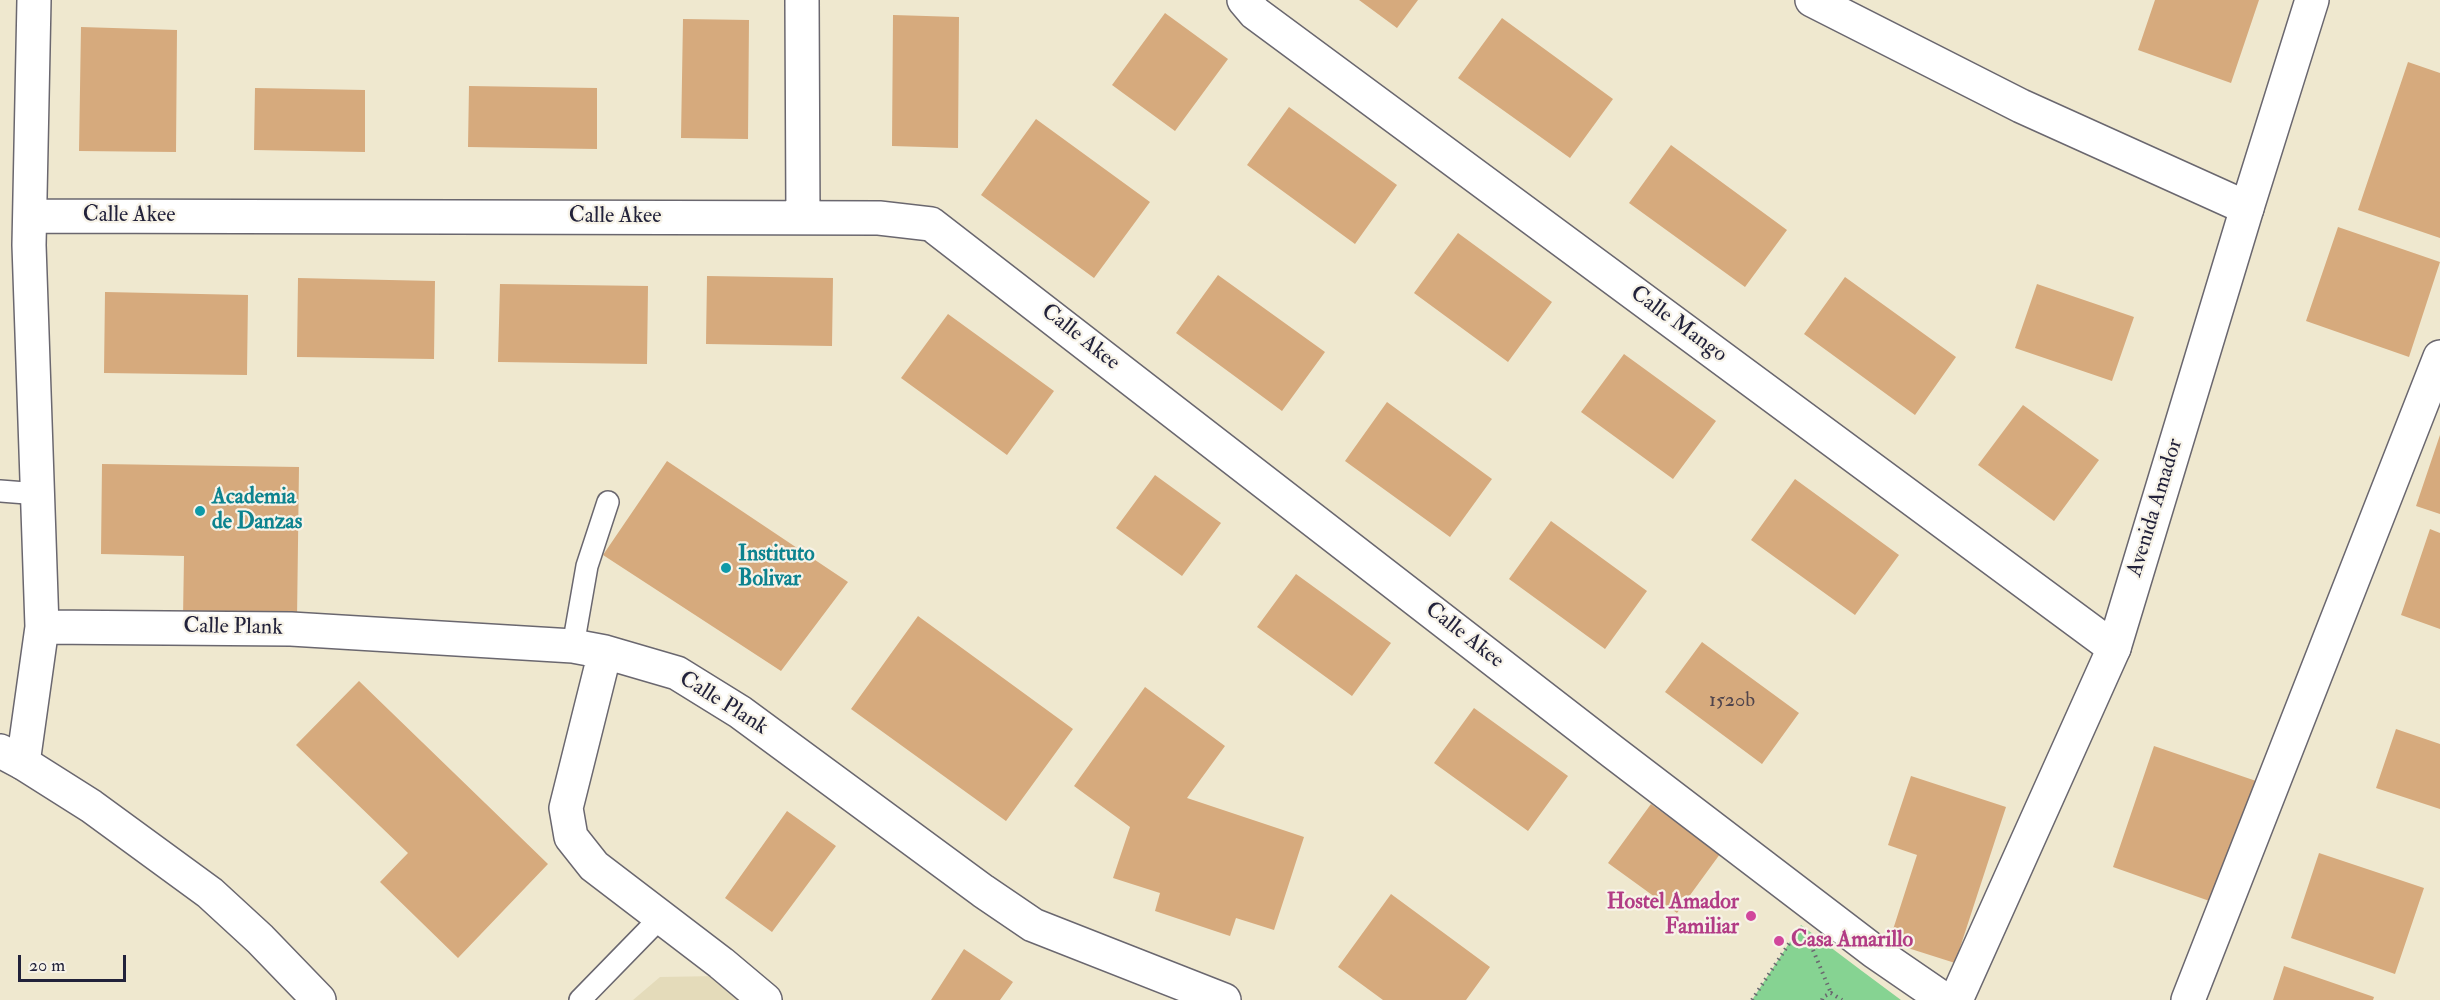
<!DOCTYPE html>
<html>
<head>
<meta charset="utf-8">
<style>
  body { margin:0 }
  #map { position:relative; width:2440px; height:1000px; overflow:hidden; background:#efe8cf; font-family:"IM FELL Double Pica",serif }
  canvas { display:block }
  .scale { position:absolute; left:18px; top:955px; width:108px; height:27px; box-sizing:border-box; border:3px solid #22223b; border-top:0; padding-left:8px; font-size:18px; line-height:21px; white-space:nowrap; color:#22223b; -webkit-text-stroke:4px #f7f3e8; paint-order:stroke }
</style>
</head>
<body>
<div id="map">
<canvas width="2440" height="1000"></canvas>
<div class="scale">20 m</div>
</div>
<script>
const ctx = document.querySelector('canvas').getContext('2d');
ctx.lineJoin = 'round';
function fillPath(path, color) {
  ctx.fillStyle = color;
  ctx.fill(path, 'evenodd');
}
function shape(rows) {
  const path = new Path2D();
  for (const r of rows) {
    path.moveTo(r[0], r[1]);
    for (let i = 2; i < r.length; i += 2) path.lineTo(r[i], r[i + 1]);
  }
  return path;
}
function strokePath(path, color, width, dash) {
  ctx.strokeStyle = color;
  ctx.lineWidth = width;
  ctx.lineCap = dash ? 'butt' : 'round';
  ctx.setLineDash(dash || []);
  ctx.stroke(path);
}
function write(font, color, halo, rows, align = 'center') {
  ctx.font = font + ' "IM FELL Double Pica",serif';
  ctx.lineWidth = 4.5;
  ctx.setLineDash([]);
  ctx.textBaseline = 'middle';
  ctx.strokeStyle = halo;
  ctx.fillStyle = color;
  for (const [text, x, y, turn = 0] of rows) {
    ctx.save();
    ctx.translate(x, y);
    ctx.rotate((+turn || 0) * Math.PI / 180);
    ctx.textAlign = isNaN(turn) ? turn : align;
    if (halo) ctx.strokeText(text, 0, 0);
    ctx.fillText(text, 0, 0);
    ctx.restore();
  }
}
fillPath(shape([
  [719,976,748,1000,633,1000,660,977]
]), '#e4dbba');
fillPath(shape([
  [1801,925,1862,971,1901,1000,1752,1000]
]), '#86d392');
fillPath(shape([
  [1359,0,1418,0,1397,28],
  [2155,0,2259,0,2231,83,2138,50],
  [1165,13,1228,59,1175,131,1112,85],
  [893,15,959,17,958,148,892,146],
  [1502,18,1613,99,1570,158,1458,78],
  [683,19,749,20,748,139,681,138],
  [81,27,177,30,176,152,79,151],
  [2408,62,2440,73,2440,238,2358,210],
  [469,86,597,88,597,149,468,147],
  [255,88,365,90,365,152,254,150],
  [1289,107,1397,185,1355,244,1247,165],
  [1036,119,1150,202,1094,278,981,195],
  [1671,145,1787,230,1745,287,1629,203],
  [2338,227,2440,262,2409,357,2306,321],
  [1458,233,1552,302,1508,362,1414,293],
  [1218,275,1325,352,1282,411,1176,333],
  [707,276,833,278,832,346,706,344],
  [1845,277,1956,357,1915,415,1804,334],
  [298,278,435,281,434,359,297,357],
  [500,284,648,286,647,364,498,362],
  [2037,284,2134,317,2112,381,2015,348],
  [105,292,248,295,247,375,104,373],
  [948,314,1054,391,1007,455,901,378],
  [1624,354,1716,421,1673,479,1581,412],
  [1387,402,1492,479,1450,537,1345,461],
  [2023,405,2099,460,2054,521,1978,465],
  [2440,435,2440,514,2416,506],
  [667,461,848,582,781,671,603,555],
  [102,464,299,467,297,619,183,618,184,556,101,554],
  [1155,475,1221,523,1182,576,1116,528],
  [1795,479,1899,555,1855,615,1751,540],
  [1551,521,1647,591,1605,649,1509,579],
  [2430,529,2440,533,2440,629,2401,615],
  [1296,574,1391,643,1352,696,1257,627],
  [918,616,1073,729,1006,821,851,709],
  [1702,642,1799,713,1762,764,1665,692],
  [359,681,548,864,458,958,380,882,408,853,296,745],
  [1145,687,1225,746,1187,798,1304,837,1274,930,1236,918,1230,936,1155,911,1160,893,1113,878,1130,827,1074,786],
  [1474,708,1568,776,1528,831,1434,763],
  [2396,729,2440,744,2440,809,2376,788],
  [2154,746,2259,782,2218,904,2113,867],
  [1911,776,2006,807,1955,963,1889,942,1917,855,1888,845],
  [1651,804,1720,854,1677,913,1608,863],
  [787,811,836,846,772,932,725,898],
  [2319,853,2424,888,2395,974,2291,938],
  [1391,894,1490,967,1466,1000,1383,1000,1338,967],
  [964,949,1013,982,1000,1000,931,1000],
  [2284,966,2374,997,2373,1000,2273,1000]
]), '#d6aa7d');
const service = shape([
  [0,491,39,494],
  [573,646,587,566,608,502],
  [580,1000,660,918]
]);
const minor = shape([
  [802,0,803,218],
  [1244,0,1255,13,2114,648],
  [30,216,879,218,931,224,1613,752,1875,952,1945,1000],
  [42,627,291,629,573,646,605,652,677,673,740,712,983,891,1033,925,1224,1000],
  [605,652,566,808,571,837,594,866,721,963,765,1000],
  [23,763,42,627,29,245,34,0],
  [2188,1000,2440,357]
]);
const primary = shape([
  [0,751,23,763,91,806,210,893,260,939,319,1000],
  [1956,1000,2114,648,2247,208,2312,0]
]);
const trunk = shape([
  [1812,0,2021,106,2247,208]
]);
strokePath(service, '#6a676f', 24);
strokePath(minor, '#6a676f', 36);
strokePath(primary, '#6a676f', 36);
strokePath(trunk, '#6a676f', 36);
strokePath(shape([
  [1813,950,1831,993],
  [1752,1000,1796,933],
  [1822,1000,1823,997,1831,993,1842,1000]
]), '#6a676f', 4, [1.5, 4.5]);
strokePath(service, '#fff', 21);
strokePath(minor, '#fff', 33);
strokePath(primary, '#fff', 33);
strokePath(trunk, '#fff', 33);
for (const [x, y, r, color] of [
  [200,511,6,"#0f9aa8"],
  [726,568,6,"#0f9aa8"],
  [1751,916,6,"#d1479c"],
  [1779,941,6,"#d1479c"]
]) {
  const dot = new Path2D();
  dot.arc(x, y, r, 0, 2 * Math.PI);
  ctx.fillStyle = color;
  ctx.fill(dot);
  strokePath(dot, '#f7f3e8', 2);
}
write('20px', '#4f444c', null, [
  ["1520b",1732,702]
]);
write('22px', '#22223b', '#f7f3e8', [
  ["Calle Akee",129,216],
  ["Calle Akee",615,217],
  ["Calle Mango",1678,325,36],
  ["Calle Akee",1080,338,38],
  ["Avenida Amador",2156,508,-73],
  ["Calle Plank",233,628,1],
  ["Calle Akee",1464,636,38],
  ["Calle Plank",723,704,32]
]);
write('bold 22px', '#0d838f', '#f7f3e8', [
  ["Academia",212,498],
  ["de Danzas",212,523],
  ["Instituto",738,555],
  ["Bolivar",738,580]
], 'left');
write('bold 22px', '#b23c85', '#f7f3e8', [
  ["Hostel Amador",1739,903],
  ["Familiar",1739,928],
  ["Casa Amarillo",1791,941,"left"]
], 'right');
</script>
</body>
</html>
